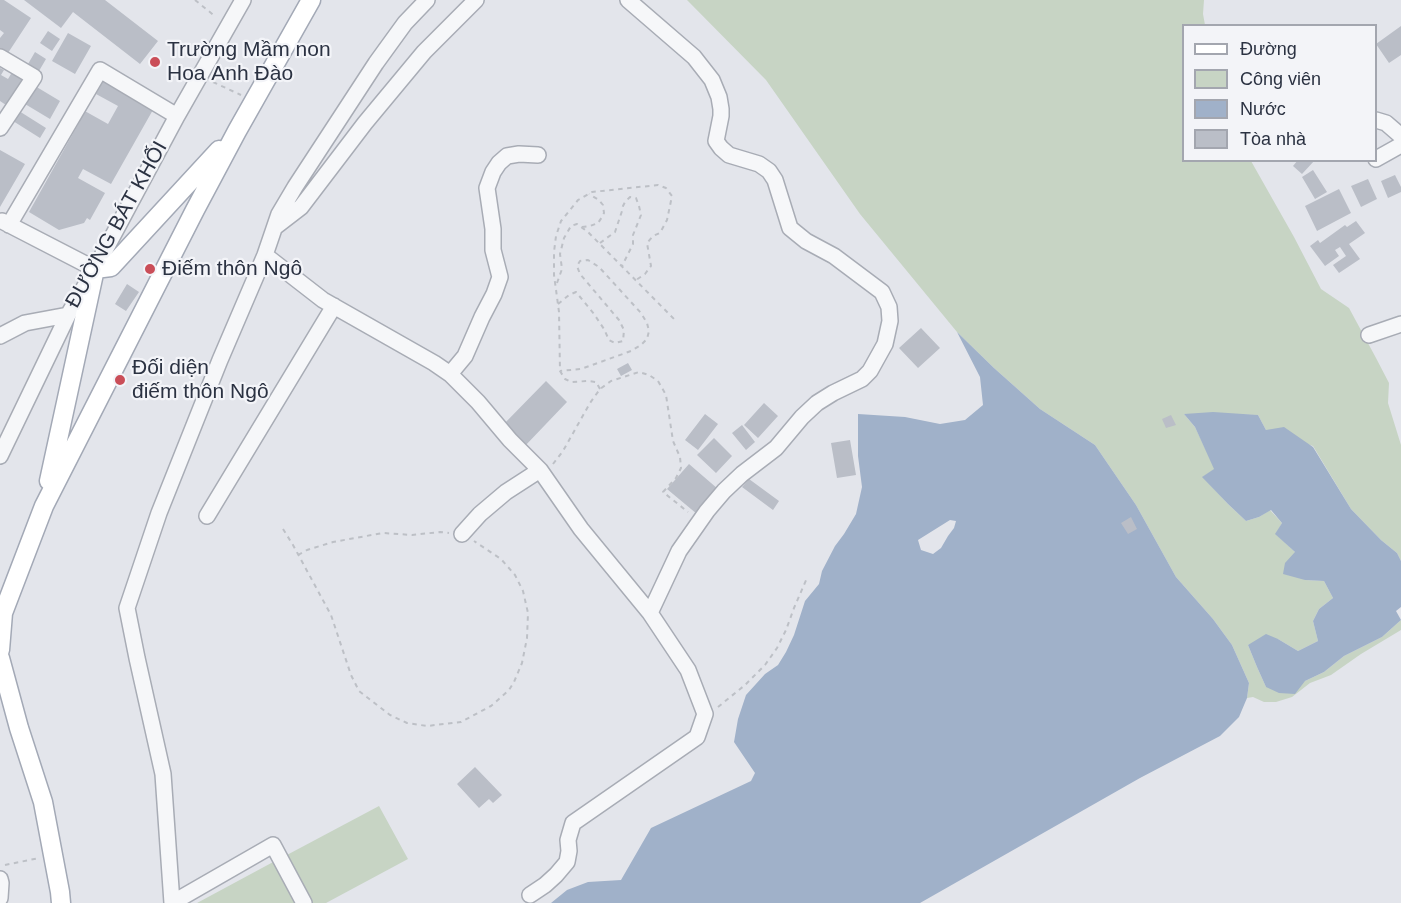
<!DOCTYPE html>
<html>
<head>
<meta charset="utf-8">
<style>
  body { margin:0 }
  #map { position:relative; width:1401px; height:903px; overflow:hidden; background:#e3e5eb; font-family:Arial,sans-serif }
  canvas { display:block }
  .legend { position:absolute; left:1182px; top:24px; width:195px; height:138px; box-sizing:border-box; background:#f3f4f8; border:2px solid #a3a6af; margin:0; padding:8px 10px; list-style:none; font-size:18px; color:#2b3242 }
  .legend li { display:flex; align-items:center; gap:12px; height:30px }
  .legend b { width:30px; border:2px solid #a3a6af }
</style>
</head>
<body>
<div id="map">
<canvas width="1401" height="903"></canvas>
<ul class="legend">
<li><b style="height:8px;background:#fff"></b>Đường</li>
<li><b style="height:16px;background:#c7d4c4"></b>Công viên</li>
<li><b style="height:16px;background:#a0b1c9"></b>Nước</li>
<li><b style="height:16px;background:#babec7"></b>Tòa nhà</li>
</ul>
</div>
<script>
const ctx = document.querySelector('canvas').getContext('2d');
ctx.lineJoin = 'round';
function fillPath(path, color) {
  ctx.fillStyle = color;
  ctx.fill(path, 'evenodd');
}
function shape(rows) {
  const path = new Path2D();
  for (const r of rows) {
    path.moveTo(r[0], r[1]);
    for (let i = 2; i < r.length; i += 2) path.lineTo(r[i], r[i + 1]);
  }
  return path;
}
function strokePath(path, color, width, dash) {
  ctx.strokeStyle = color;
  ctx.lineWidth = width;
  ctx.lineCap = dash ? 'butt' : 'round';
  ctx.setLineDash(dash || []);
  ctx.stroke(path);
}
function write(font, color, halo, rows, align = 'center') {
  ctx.font = font + ' Arial,sans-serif';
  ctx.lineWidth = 4.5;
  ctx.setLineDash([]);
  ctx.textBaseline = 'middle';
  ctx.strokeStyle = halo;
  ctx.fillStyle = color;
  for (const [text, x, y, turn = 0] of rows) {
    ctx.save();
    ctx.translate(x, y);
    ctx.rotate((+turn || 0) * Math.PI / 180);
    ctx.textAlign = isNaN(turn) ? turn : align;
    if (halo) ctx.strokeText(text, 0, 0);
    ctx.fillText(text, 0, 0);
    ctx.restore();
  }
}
fillPath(shape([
  [687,0,1204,0,1203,14,1205,25,1184,26,1184,160,1251,161,1294,237,1321,289,1349,308,1376,358,1389,383,1388,403,1401,445,1401,561,1397,553,1381,540,1351,509,1313,446,1266,430,1258,415,1184,414,1195,427,1215,469,1203,477,1228,504,1246,521,1259,517,1270,510,1282,523,1276,534,1295,552,1305,580,1324,581,1333,598,1319,609,1313,621,1318,641,1298,651,1278,639,1248,645,1257,667,1266,687,1305,681,1324,672,1344,656,1382,637,1401,620,1401,630,1361,654,1331,675,1310,683,1292,697,1276,702,1264,702,1253,697,1247,698,1249,683,1232,645,1213,619,1176,577,1136,505,1095,445,1040,409,994,368,957,332,860,214,766,80],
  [379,806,408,859,326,903,310,903,285,856],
  [275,861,298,903,197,903]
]), '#c7d4c4');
fillPath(shape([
  [957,332,994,368,1040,409,1095,445,1136,505,1176,577,1213,619,1232,645,1249,683,1247,698,1239,717,1220,736,1140,778,920,903,551,903,567,890,588,882,621,880,651,828,751,781,755,773,734,742,738,719,746,695,765,674,778,665,786,652,794,635,805,601,819,584,822,571,835,546,844,534,856,514,862,487,858,456,858,414,905,417,940,424,965,420,983,405,980,377],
  [950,520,956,521,954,528,948,536,941,548,933,554,921,550,918,540],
  [1213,412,1258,415,1266,430,1284,427,1313,447,1351,509,1381,540,1397,553,1401,561,1401,607,1396,611,1401,620,1382,637,1344,656,1324,672,1305,681,1295,694,1279,693,1266,687,1257,667,1248,645,1266,634,1278,639,1298,651,1318,641,1313,621,1319,609,1333,598,1324,581,1305,580,1283,574,1285,563,1295,552,1275,534,1282,523,1271,510,1259,517,1246,521,1228,504,1202,477,1214,469,1195,427,1184,414]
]), '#a0b1c9');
fillPath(shape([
  [0,0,4,0,31,18,8,53,0,48,0,38,4,33,0,30],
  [24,0,105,0,158,41,140,64,73,12,61,28],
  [1401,26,1401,55,1389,63,1376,44],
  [48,31,60,39,52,51,40,43],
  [68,33,91,46,75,74,52,61],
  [35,52,46,59,39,71,28,64],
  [0,68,4,70,1,75,8,79,14,69,27,78,9,107,0,101],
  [104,80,154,108,111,184,83,169,78,178,105,193,90,220,87,218,84,223,59,230,29,212,80,121,77,119,83,110,108,124,118,106,96,94],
  [35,86,60,101,50,119,25,104],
  [19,111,46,128,40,138,13,121],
  [0,150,25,164,0,207],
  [1298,160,1315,160,1302,174,1293,166],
  [1313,170,1327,192,1315,199,1302,177],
  [1395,175,1401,187,1401,192,1388,198,1381,181],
  [1368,179,1377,199,1361,207,1351,186],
  [1339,189,1351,213,1317,231,1305,206],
  [1356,221,1365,233,1349,244,1360,259,1339,273,1333,265,1346,256,1340,247,1335,250,1339,256,1325,266,1310,246,1318,240,1320,243,1345,225,1347,227],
  [127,284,139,292,126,311,115,304],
  [921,328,940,348,918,368,899,348],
  [628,363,632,370,621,376,617,369],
  [546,381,567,402,524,447,502,426],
  [764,403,778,416,758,438,744,425],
  [705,414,718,424,698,450,685,440],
  [1171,415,1176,425,1166,428,1162,419],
  [742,425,755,442,746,450,732,433],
  [714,438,732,456,716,473,697,455],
  [850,440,856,475,837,478,831,443],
  [689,464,718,489,697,514,667,489],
  [749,479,779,501,773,510,742,487],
  [1131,517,1137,529,1128,534,1121,523],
  [475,767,502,795,493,803,489,799,479,808,457,784]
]), '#babec7');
const minor = shape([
  [628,0,694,57,712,80,719,97,721,109,721,116,716,141,721,148,729,155,759,164,769,171,775,180,790,228,806,241,834,256,882,292,889,307,890,321,885,344,870,371,862,379,833,393,817,403,802,417,776,448,742,474,724,491,707,511,679,551,650,613],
  [0,57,34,77,0,128],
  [1376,120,1386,123,1401,136],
  [1376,159,1401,145],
  [2,221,95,269],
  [9,225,100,70,177,116],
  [275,227,301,207,365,123,424,52,476,0],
  [265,255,323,300,434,363,450,374,478,402,510,440,540,470,581,529,650,613,688,670,705,714,697,737,573,823,568,840,569,851,567,862,556,875,545,885,530,895],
  [1369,335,1401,324],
  [0,336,25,323,68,315],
  [450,374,465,356,482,317,494,294,500,277,493,250,493,229,487,188,493,172,499,163,507,156,519,154,538,155],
  [0,456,68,315,95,269,177,116,243,0],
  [207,516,334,306],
  [462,534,480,514,506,492,540,470],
  [0,879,1,883,0,898],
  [172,903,163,774,137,658,127,608,159,513,220,360,265,255,279,214,295,187,376,63,405,23,427,0],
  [172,903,273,845,304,903]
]);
const major = shape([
  [49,481,95,269,111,267,219,150],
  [0,650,3,613,44,506,195,210,237,131,311,0],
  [0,658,19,728,43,802,60,892,61,903]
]);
strokePath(minor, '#a8acb5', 18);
strokePath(major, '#a3a9b6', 21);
strokePath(shape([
  [195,0,216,17],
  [213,82,241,95],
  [582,227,590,226,598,223,602,217,604,213,603,205,599,200,589,194],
  [600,243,615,232,622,211,623,206,625,202,630,197,636,198,639,206,641,215,633,235,633,244,622,266],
  [557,283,562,269,560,254,564,238,571,226,577,224,588,232,677,322],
  [558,304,569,295,576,292,594,314,604,329,609,340,615,343,623,341,624,330,619,320,580,274,577,266,580,261,588,260,599,267,641,313,647,323,649,331,647,339,641,345,631,351,581,369,560,371],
  [600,389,596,382,588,381,571,382,565,379,560,371,559,312,554,275,554,252,556,236,561,221,578,200,592,192,658,185,666,188,672,196,667,220,660,233,653,236,647,243,651,266,645,274,636,280],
  [553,464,563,451,590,403,600,389,611,381,639,372,649,375,658,381,666,395,673,441,680,457,681,468,676,478,663,492,688,512],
  [283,529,293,545,331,615,351,675,359,691,390,715,407,723,427,726,461,722,491,706,509,690,514,682,522,663,527,638,528,613,523,591,515,575,501,559,474,541],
  [298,555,307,550,333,542,383,533,412,535,440,532,449,533],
  [718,707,745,685,765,665,777,648,786,630,794,608,807,578],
  [5,865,39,858]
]), '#bdc0c6', 2, [4.5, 4.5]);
strokePath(minor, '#f6f7f9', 15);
strokePath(major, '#fff', 18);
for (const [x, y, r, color] of [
  [155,62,6,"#ca4e58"],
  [150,269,6,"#ca4e58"],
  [120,380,6,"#ca4e58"]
]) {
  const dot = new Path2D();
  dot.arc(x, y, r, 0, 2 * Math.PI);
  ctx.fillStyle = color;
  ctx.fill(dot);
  strokePath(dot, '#f3f4f8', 2);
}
write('21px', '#2b3242', '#f3f4f8', [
  ["Trường Mầm non",167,50],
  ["Hoa Anh Đào",167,74],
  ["Điếm thôn Ngô",162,269],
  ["Đối diện",132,368],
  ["điếm thôn Ngô",132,392]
], 'left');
write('21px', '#2b3242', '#f3f4f8', [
  ["ĐƯỜNG BÁT KHỐI",117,225,-61]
]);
</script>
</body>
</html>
